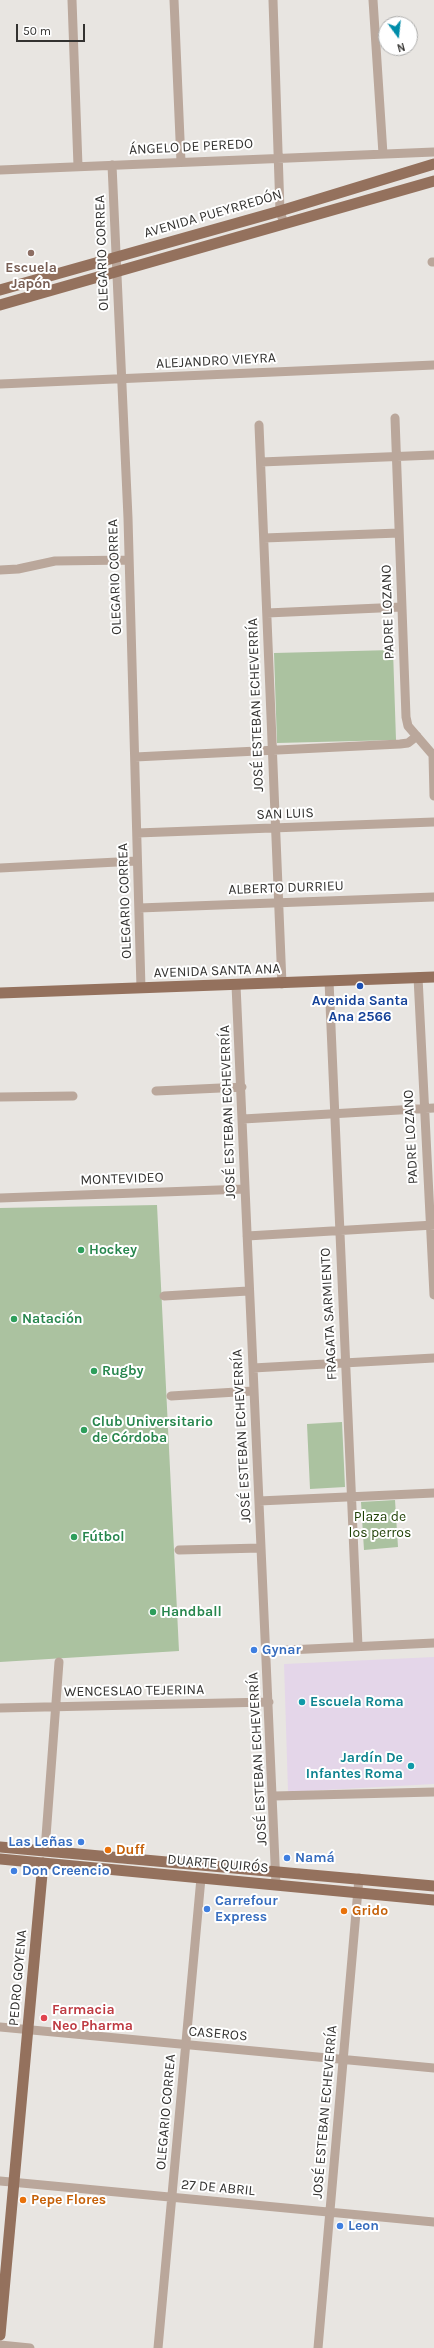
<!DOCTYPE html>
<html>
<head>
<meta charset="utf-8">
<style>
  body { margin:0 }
  #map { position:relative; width:434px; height:2348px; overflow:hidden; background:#e8e5e1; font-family:Karla,sans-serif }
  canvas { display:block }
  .north { position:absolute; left:378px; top:16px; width:40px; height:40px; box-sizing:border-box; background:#fff; border:1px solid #adadac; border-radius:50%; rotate:165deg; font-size:11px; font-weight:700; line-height:16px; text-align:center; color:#333230 }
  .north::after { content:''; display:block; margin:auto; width:14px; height:18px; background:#008daa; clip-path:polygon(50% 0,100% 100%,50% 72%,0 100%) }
  .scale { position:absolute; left:16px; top:24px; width:69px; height:18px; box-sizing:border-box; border:2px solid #333230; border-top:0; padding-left:5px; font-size:12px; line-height:14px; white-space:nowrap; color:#333230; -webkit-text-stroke:3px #fff; paint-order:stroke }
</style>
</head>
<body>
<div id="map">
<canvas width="434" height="2348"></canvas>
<div class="north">N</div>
<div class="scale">50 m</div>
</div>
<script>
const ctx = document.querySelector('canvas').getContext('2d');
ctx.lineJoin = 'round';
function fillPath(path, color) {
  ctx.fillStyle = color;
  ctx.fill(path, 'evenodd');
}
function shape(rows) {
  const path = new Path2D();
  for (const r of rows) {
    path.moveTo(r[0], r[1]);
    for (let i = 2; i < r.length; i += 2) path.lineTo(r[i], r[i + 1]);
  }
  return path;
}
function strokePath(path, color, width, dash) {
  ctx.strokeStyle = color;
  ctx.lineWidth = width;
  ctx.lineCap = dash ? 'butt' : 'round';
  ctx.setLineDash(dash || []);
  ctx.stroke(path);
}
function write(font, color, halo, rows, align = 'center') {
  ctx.font = font + ' Karla,sans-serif';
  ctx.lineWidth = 4;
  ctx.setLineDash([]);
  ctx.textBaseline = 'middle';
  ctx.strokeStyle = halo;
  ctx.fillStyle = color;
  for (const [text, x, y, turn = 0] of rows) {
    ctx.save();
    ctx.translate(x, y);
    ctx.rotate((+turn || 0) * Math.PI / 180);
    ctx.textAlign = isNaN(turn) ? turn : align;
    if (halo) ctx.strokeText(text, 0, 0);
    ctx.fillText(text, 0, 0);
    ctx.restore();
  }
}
fillPath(shape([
  [434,1657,434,1784,288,1792,284,1664]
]), '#e4d6e9');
fillPath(shape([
  [393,650,396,740,277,743,274,653],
  [157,1205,179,1651,0,1662,0,1208],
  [342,1422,345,1487,310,1489,307,1424],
  [395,1500,398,1547,364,1550,361,1502]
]), '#abc2a0');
strokePath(shape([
  [72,0,78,166],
  [174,0,181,162],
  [273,0,280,211,284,224],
  [373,0,383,154],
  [112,165,128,518,141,988],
  [0,170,434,152],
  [432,262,434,262],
  [0,384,434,365],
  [395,418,406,717,408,726,433,755,434,796],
  [259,425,282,984],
  [261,462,434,455],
  [264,538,399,533],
  [0,570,18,569,55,561,129,560],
  [267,613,402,607],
  [135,757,400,744,408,743,417,736],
  [137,833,434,822],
  [0,868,137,861],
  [139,908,434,897],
  [418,977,434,1295],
  [329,981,358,1646],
  [236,985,276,1885],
  [156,1091,242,1087],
  [0,1097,73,1096],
  [243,1119,434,1108],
  [0,1198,245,1189],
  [247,1236,434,1225],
  [164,1296,248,1291],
  [253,1368,434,1358],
  [171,1396,253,1391],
  [259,1501,434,1493],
  [179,1550,261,1548],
  [267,1651,434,1643],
  [0,1708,269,1702],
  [274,1796,434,1792],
  [45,1850,59,1662],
  [0,2027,434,2068],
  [0,2181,434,2222],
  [0,2345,30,2348],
  [158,2348,201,1878],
  [318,2348,359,1878]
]), '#baa79b', 9);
strokePath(shape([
  [0,290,280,211,434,164],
  [0,305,434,181],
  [0,993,434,977],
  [0,1847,434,1886],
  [0,1859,434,1900],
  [0,2335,43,1863]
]), '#94715d', 11);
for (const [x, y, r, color] of [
  [31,253,4,"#8d6e63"],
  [360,986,4,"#1a4fb4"],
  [81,1250,4,"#2e9e5b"],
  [14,1319,4,"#2e9e5b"],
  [94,1371,4,"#2e9e5b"],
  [84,1430,4,"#2e9e5b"],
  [74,1537,4,"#2e9e5b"],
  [153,1612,4,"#2e9e5b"],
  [254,1650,4,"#3f7fe0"],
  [302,1702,4,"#0f9aa8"],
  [411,1766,4,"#0f9aa8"],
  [81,1842,4,"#3f7fe0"],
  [108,1850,4,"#e8710a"],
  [287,1858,4,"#3f7fe0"],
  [14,1871,4,"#3f7fe0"],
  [207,1909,4,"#3f7fe0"],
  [344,1911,4,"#e8710a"],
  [44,2018,4,"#e0444e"],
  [23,2200,4,"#e8710a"],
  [340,2226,4,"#3f7fe0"]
]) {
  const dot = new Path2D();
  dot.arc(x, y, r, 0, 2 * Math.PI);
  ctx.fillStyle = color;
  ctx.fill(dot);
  strokePath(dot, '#fff', 1.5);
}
write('14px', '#333230', '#fff', [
  ["ÁNGELO DE PEREDO",191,147,-3],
  ["AVENIDA PUEYRREDÓN",213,214,-16],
  ["OLEGARIO CORREA",102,253,-92],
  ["ALEJANDRO VIEYRA",216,361,-3],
  ["OLEGARIO CORREA",115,577,-92],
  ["PADRE LOZANO",388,612,-92],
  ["JOSÉ ESTEBAN ECHEVERRÍA",256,705,-92],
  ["SAN LUIS",285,814,-2],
  ["ALBERTO DURRIEU",286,888,-2],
  ["OLEGARIO CORREA",125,901,-92],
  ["AVENIDA SANTA ANA",217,971,-2],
  ["JOSÉ ESTEBAN ECHEVERRÍA",228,1112,-92],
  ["PADRE LOZANO",411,1137,-93],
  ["MONTEVIDEO",122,1179,-2],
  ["FRAGATA SARMIENTO",329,1314,-93],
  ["JOSÉ ESTEBAN ECHEVERRÍA",242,1436,-93],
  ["WENCESLAO TEJERINA",134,1691,-1],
  ["JOSÉ ESTEBAN ECHEVERRÍA",258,1759,-93],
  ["DUARTE QUIRÓS",218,1864,5],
  ["PEDRO GOYENA",18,1978,-85],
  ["CASEROS",218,2034,5],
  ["OLEGARIO CORREA",166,2112,-85],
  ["JOSÉ ESTEBAN ECHEVERRÍA",325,2112,-85],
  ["27 DE ABRIL",218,2188,5]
]);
write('bold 14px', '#785e54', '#fff', [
  ["Escuela",31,268],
  ["Japón",31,284]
]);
write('bold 14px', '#164399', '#fff', [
  ["Avenida Santa",360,1001],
  ["Ana 2566",360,1017]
]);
write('bold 14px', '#27864d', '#fff', [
  ["Hockey",89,1250],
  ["Natación",22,1319],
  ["Rugby",102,1371],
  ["Club Universitario",92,1422],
  ["de Córdoba",92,1438],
  ["Fútbol",82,1537],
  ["Handball",161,1612]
], 'left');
write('14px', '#1e3f04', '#fff', [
  ["Plaza de",380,1517],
  ["los perros",380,1533]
]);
write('bold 14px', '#366cbe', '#fff', [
  ["Gynar",262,1650],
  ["Las Leñas",73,1842,"right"],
  ["Namá",295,1858],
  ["Don Creencio",22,1871],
  ["Carrefour",215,1901],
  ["Express",215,1917],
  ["Leon",348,2226]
], 'left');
write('bold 14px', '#0d838f', '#fff', [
  ["Escuela Roma",310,1702],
  ["Jardín De",403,1758,"right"],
  ["Infantes Roma",403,1774,"right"]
], 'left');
write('bold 14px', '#c56008', '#fff', [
  ["Duff",116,1850],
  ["Grido",352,1911],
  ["Pepe Flores",31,2200]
], 'left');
write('bold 14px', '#be3a42', '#fff', [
  ["Farmacia",52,2010],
  ["Neo Pharma",52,2026]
], 'left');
</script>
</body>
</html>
